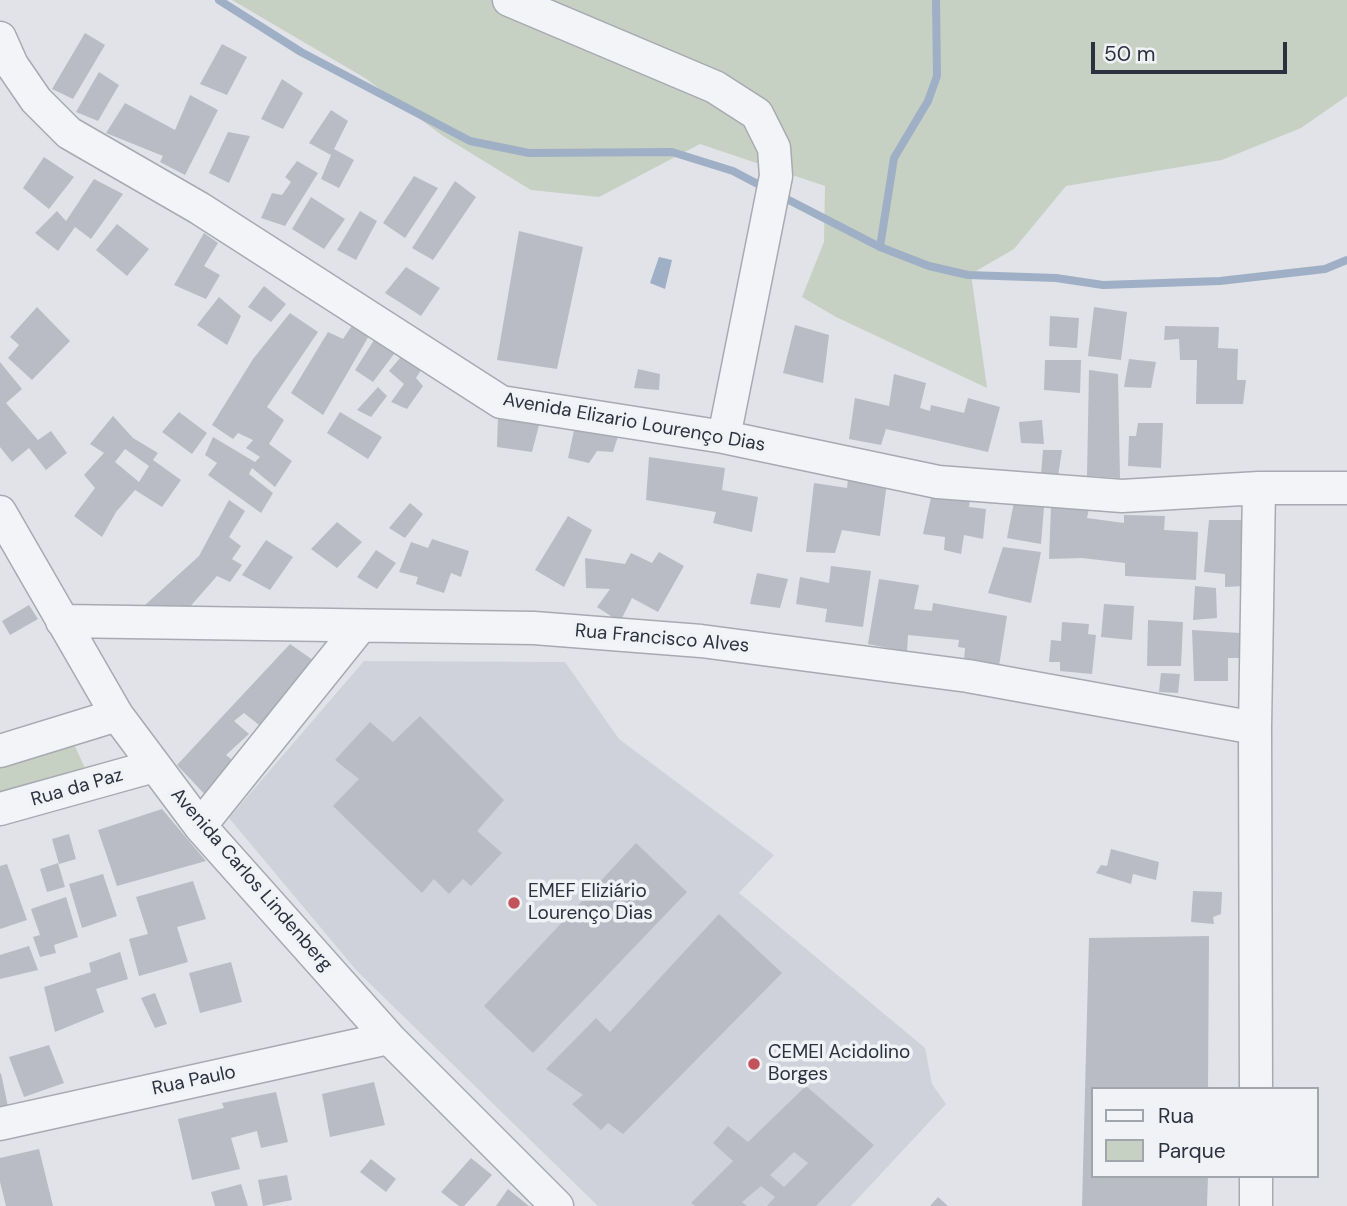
<!DOCTYPE html>
<html>
<head>
<meta charset="utf-8">
<style>
  body { margin:0 }
  #map { position:relative; width:1347px; height:1206px; overflow:hidden; background:#e1e3e8; font-family:"DM Sans",sans-serif }
  canvas { display:block }
  .legend { position:absolute; left:1091px; top:1087px; width:228px; height:91px; box-sizing:border-box; background:#f0f2f6; border:2px solid #a1a5ac; margin:0; padding:9px 12px; list-style:none; font-size:21px; color:#2b313e }
  .legend li { display:flex; align-items:center; gap:14px; height:35px }
  .legend b { width:35px; border:2px solid #a1a5ac }
  .scale { position:absolute; left:1091px; top:42px; width:196px; height:32px; box-sizing:border-box; border:4px solid #2b313e; border-top:0; padding-left:9px; font-size:21px; line-height:24px; white-space:nowrap; color:#2b313e; -webkit-text-stroke:5px #f0f2f6; paint-order:stroke }
</style>
</head>
<body>
<div id="map">
<canvas width="1347" height="1206"></canvas>
<ul class="legend">
<li><b style="height:9px;background:#f3f4f7"></b>Rua</li>
<li><b style="height:19px;background:#c6d1c3"></b>Parque</li>
</ul>
<div class="scale">50 m</div>
</div>
<script>
const ctx = document.querySelector('canvas').getContext('2d');
ctx.lineJoin = 'round';
function fillPath(path, color) {
  ctx.fillStyle = color;
  ctx.fill(path, 'evenodd');
}
function shape(rows) {
  const path = new Path2D();
  for (const r of rows) {
    path.moveTo(r[0], r[1]);
    for (let i = 2; i < r.length; i += 2) path.lineTo(r[i], r[i + 1]);
  }
  return path;
}
function strokePath(path, color, width, dash) {
  ctx.strokeStyle = color;
  ctx.lineWidth = width;
  ctx.lineCap = dash ? 'butt' : 'round';
  ctx.setLineDash(dash || []);
  ctx.stroke(path);
}
function write(font, color, halo, rows, align = 'center') {
  ctx.font = font + ' "DM Sans",sans-serif';
  ctx.lineWidth = 7;
  ctx.setLineDash([]);
  ctx.textBaseline = 'middle';
  ctx.strokeStyle = halo;
  ctx.fillStyle = color;
  for (const [text, x, y, turn = 0] of rows) {
    ctx.save();
    ctx.translate(x, y);
    ctx.rotate((+turn || 0) * Math.PI / 180);
    ctx.textAlign = isNaN(turn) ? turn : align;
    if (halo) ctx.strokeText(text, 0, 0);
    ctx.fillText(text, 0, 0);
    ctx.restore();
  }
}
fillPath(shape([
  [364,661,565,662,619,739,774,855,739,893,925,1048,932,1084,946,1104,851,1206,598,1206,357,971,229,818]
]), '#cfd2da');
fillPath(shape([
  [232,0,1347,0,1347,96,1301,128,1222,160,1066,186,1014,249,971,274,987,388,836,317,802,297,824,242,825,186,700,144,599,197,531,190,443,136,365,78],
  [73,742,84,766,83,778,0,801,0,764]
]), '#c6d1c3');
fillPath(shape([
  [659,257,672,260,665,289,650,283]
]), '#9fafc5');
strokePath(shape([
  [219,0,301,52,470,141,529,153,672,152,733,171,767,189],
  [779,195,880,247,929,266,968,275,1056,278,1103,285,1220,281,1325,269,1347,260],
  [880,247,894,158,928,101,937,76,936,0]
]), '#9fafc5', 8);
fillPath(shape([
  [85,33,105,45,73,99,52,89],
  [222,44,247,57,227,95,200,84],
  [99,72,119,85,98,121,76,112],
  [282,79,303,93,283,129,261,119],
  [190,95,218,110,185,175,160,162,163,156,106,133,125,103,175,130],
  [331,110,348,121,334,149,354,160,339,188,321,179,331,155,309,143],
  [228,132,250,136,229,183,209,173],
  [44,157,74,177,49,209,23,188],
  [297,161,318,173,285,226,261,218,272,193,282,195,291,182,285,177],
  [414,176,438,188,405,238,383,223],
  [94,179,123,194,91,239,75,227,58,251,35,233,57,211,66,221],
  [455,181,476,197,433,260,412,248],
  [311,197,345,219,324,249,292,229],
  [360,211,377,221,356,260,337,250],
  [117,224,149,249,127,276,96,250],
  [519,231,583,247,557,369,497,360],
  [204,233,218,243,204,266,220,275,206,299,174,285],
  [406,267,440,288,421,316,385,293],
  [264,286,286,304,271,322,248,307],
  [219,297,241,316,227,345,197,325],
  [37,307,70,341,32,380,8,358,19,345,10,337],
  [1094,307,1127,312,1121,360,1088,356],
  [290,313,318,332,267,407,284,420,269,444,292,461,275,487,252,468,249,474,273,493,261,513,208,475,217,463,205,455,213,437,255,462,260,457,246,448,253,440,238,433,233,439,212,425,253,359],
  [1050,316,1079,318,1077,348,1049,346],
  [353,324,370,334,323,415,291,393,328,332,343,339],
  [795,325,829,335,823,383,783,373],
  [1165,326,1219,327,1218,348,1238,349,1237,380,1246,380,1243,404,1196,404,1197,360,1180,360,1179,339,1164,340],
  [376,337,397,350,373,382,355,370],
  [405,352,423,367,416,378,423,386,407,409,391,402,404,384,389,371],
  [1129,359,1156,362,1151,388,1124,387],
  [1045,360,1081,360,1080,393,1044,390],
  [0,362,22,389,6,403,38,440,51,431,67,453,46,470,29,448,12,462,0,447],
  [638,369,660,374,659,390,634,388],
  [1089,370,1118,374,1120,478,1087,476],
  [894,374,926,383,920,408,930,411,931,405,964,413,968,398,1000,407,988,452,886,429,881,445,849,439,855,398,889,406],
  [378,387,387,396,371,417,357,410],
  [179,412,207,433,192,454,162,432],
  [340,412,382,437,368,459,327,433],
  [113,416,133,438,158,453,153,460,181,480,162,507,135,490,116,512,102,537,74,516,95,488,84,475,104,453,90,444],
  [125,449,149,466,139,482,115,462],
  [498,416,539,425,532,452,497,447],
  [1042,420,1044,444,1021,443,1019,422],
  [1138,423,1163,423,1161,468,1128,466,1129,436,1136,436],
  [575,426,620,430,613,452,597,451,589,463,568,458],
  [1043,450,1062,450,1058,476,1041,475],
  [649,457,725,468,722,490,758,497,752,532,713,523,716,512,646,500],
  [848,479,887,482,880,536,842,530,835,553,806,552,814,483,847,488],
  [932,493,970,500,969,507,986,509,983,539,964,535,961,554,944,550,945,537,923,534],
  [229,500,245,511,229,537,241,546,232,559,242,565,230,582,217,576,188,609,159,615,145,605,199,556],
  [1014,502,1044,507,1041,544,1007,538],
  [410,503,423,514,405,538,389,528],
  [1051,507,1089,509,1087,518,1124,523,1124,515,1165,516,1164,530,1198,532,1196,580,1125,576,1125,563,1082,558,1049,559],
  [568,516,592,530,564,587,535,570],
  [1209,520,1246,520,1243,586,1225,587,1225,574,1204,572],
  [337,522,362,542,337,568,311,549],
  [432,539,469,551,461,577,451,573,444,593,416,584,418,577,399,572,411,542,428,548],
  [266,540,293,557,270,590,242,575],
  [1003,547,1041,552,1031,603,988,593],
  [376,550,396,563,377,589,357,577],
  [659,552,684,566,658,612,632,598,620,622,597,607,610,589,586,588,585,558,625,564,631,553,652,563],
  [831,566,871,571,863,627,825,622,827,609,796,604,800,577,829,583],
  [757,573,788,579,780,608,750,604],
  [879,579,919,585,914,609,932,611,933,603,1007,616,999,666,964,660,965,648,958,647,959,640,908,635,907,652,868,644],
  [1195,586,1216,588,1217,618,1193,620],
  [1104,604,1134,606,1132,640,1101,637],
  [29,605,38,619,10,635,2,621],
  [1148,620,1183,622,1181,666,1147,666],
  [1062,622,1089,624,1088,634,1096,635,1092,674,1060,671,1060,662,1049,662,1051,640,1061,641],
  [1192,630,1240,633,1239,658,1228,658,1228,681,1194,681],
  [290,644,320,665,290,689,259,725,244,713,234,721,249,734,226,755,236,763,211,801,177,765],
  [1161,673,1180,674,1178,693,1159,692],
  [420,716,504,800,477,831,502,853,471,886,463,879,449,894,434,879,422,893,333,806,359,779,335,760,370,722,393,742],
  [162,809,206,861,117,886,98,830],
  [69,834,76,859,59,864,52,839],
  [636,843,687,892,533,1053,484,1006],
  [1111,849,1159,862,1156,880,1133,874,1131,884,1096,873,1101,865,1107,866],
  [58,863,65,887,47,892,40,869],
  [7,864,27,920,0,929,0,866],
  [103,874,117,916,82,928,69,884],
  [193,881,206,919,177,927,188,962,139,976,129,939,148,934,136,897],
  [1193,891,1222,892,1221,914,1213,917,1214,924,1191,922],
  [66,897,78,937,54,945,56,953,40,957,33,937,40,935,31,909],
  [719,914,782,973,623,1134,608,1123,601,1130,572,1104,583,1095,546,1069,596,1018,610,1032],
  [1209,936,1208,1089,1093,1089,1093,1176,1208,1176,1207,1206,1082,1206,1089,938],
  [29,946,38,970,0,979,0,955],
  [120,952,128,979,96,989,104,1012,55,1032,44,987,91,972,89,963],
  [231,962,242,1002,200,1013,189,973],
  [155,993,167,1024,155,1028,141,998],
  [49,1045,64,1083,24,1097,9,1057],
  [1,1073,8,1107,0,1108,0,1074],
  [374,1082,385,1125,330,1137,322,1094],
  [806,1086,874,1145,816,1206,767,1206,775,1197,761,1186,742,1202,747,1206,695,1206,691,1203,733,1161,713,1143,728,1126,748,1142],
  [794,1152,808,1163,784,1187,770,1175],
  [276,1092,288,1142,261,1148,257,1131,231,1138,240,1169,192,1180,178,1119,224,1108,222,1103],
  [39,1149,53,1206,6,1206,0,1182,0,1158],
  [471,1158,492,1175,464,1206,459,1206,441,1192],
  [371,1159,396,1179,386,1192,360,1172],
  [287,1175,292,1200,263,1206,258,1180],
  [241,1184,248,1206,215,1206,211,1192],
  [508,1189,529,1206,496,1206],
  [938,1197,948,1206,930,1206]
]), '#b9bcc5');
const minor = shape([
  [509,0,715,87,757,114,774,148,776,176,724,437],
  [0,38,12,65,36,100,69,133,199,208,501,402,724,437,938,482,1122,496,1259,488,1347,488],
  [0,512,117,715,200,826,389,1038,557,1206],
  [62,621,534,628,701,641,968,676,1255,728],
  [0,751,117,715],
  [0,809,154,766],
  [200,826,359,628],
  [1256,1089,1255,728,1259,488],
  [0,1124,389,1038],
  [1256,1176,1256,1206]
]);
strokePath(minor, '#a7aab2', 35);
strokePath(minor, '#f3f4f7', 32);
for (const [x, y, r, color] of [
  [514,903,7,"#c2525c"],
  [754,1064,7,"#c2525c"]
]) {
  const dot = new Path2D();
  dot.arc(x, y, r, 0, 2 * Math.PI);
  ctx.fillStyle = color;
  ctx.fill(dot);
  strokePath(dot, '#f0f2f6', 2.5);
}
write('19px', '#2b313e', '#f0f2f6', [
  ["Avenida Elizario Lourenço Dias",634,423,10],
  ["Rua Francisco Alves",662,639,5],
  ["Rua da Paz",77,788,-16],
  ["Avenida Carlos Lindenberg",251,880,49],
  ["Rua Paulo",194,1081,-12]
]);
write('19px', '#2b313e', '#f0f2f6', [
  ["EMEF Eliziário",528,892],
  ["Lourenço Dias",528,914],
  ["CEMEI Acidolino",768,1053],
  ["Borges",768,1075]
], 'left');
</script>
</body>
</html>
